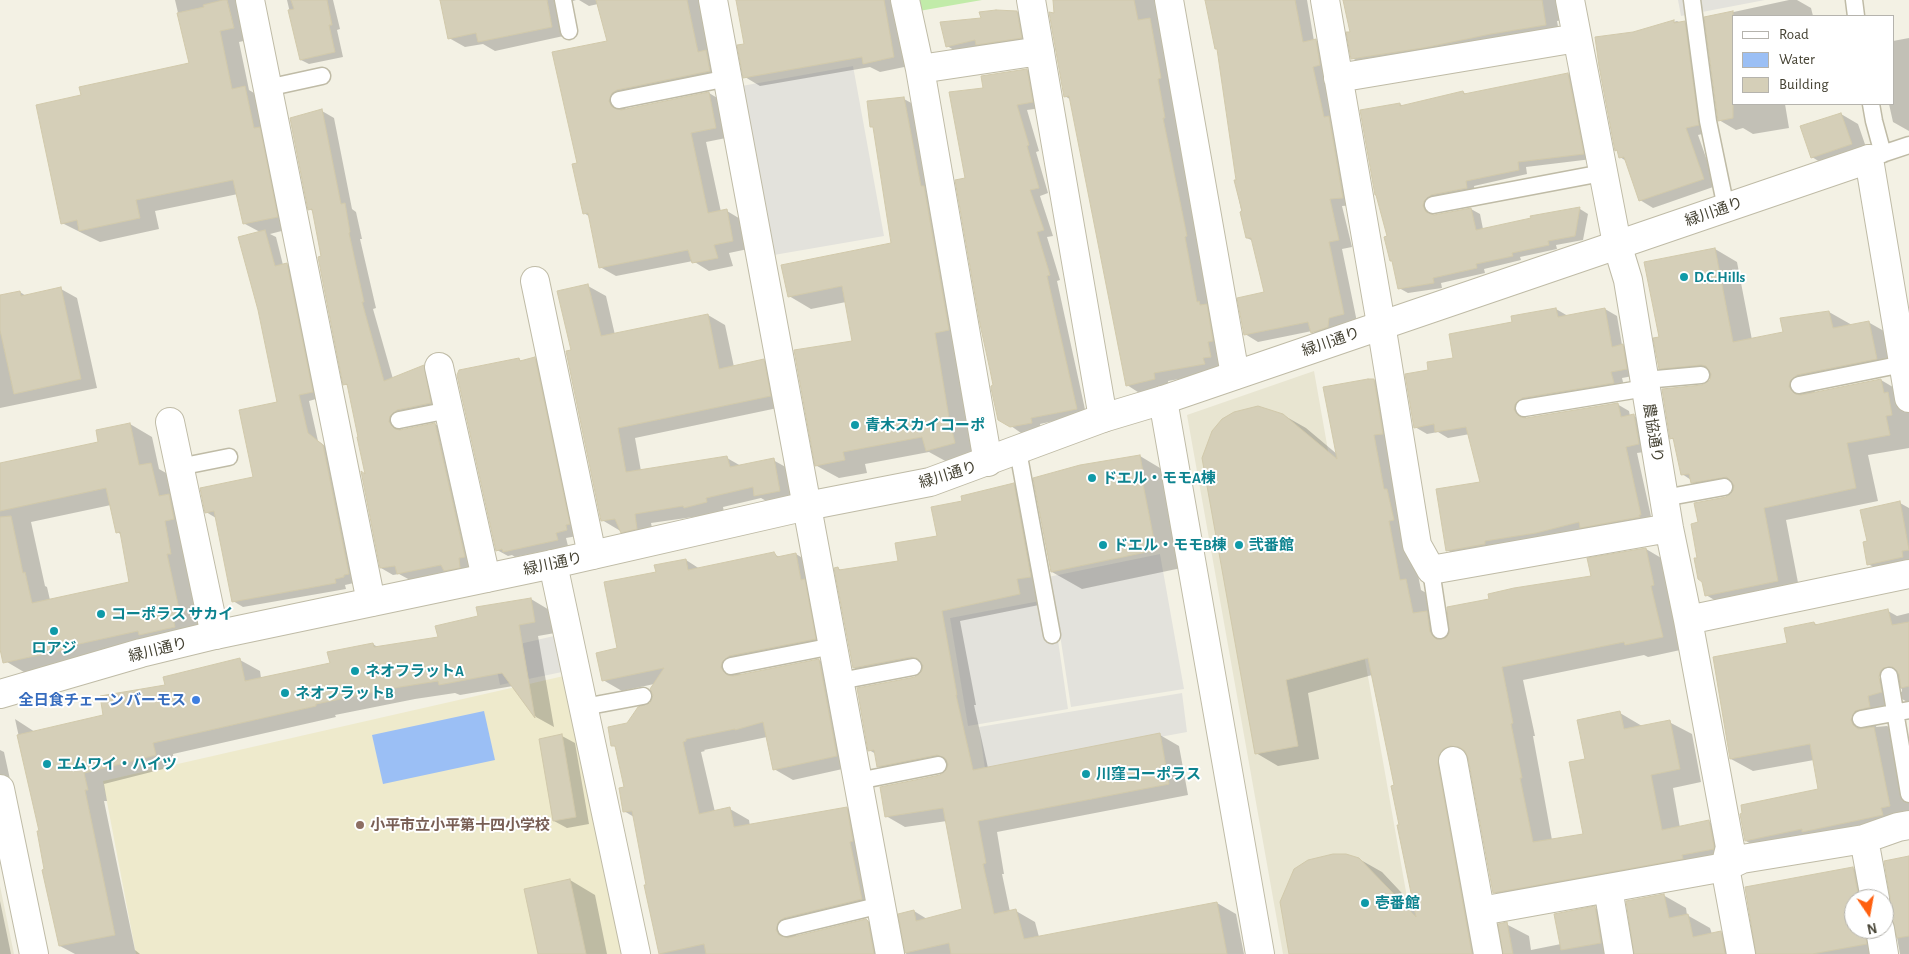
<!DOCTYPE html>
<html>
<head>
<meta charset="utf-8">
<style>
  body { margin:0 }
  #map { position:relative; width:1909px; height:954px; overflow:hidden; background:#f3f1e4; font-family:"Alegreya Sans",sans-serif }
  canvas { display:block }
  .legend { position:absolute; left:1732px; top:15px; width:162px; height:90px; box-sizing:border-box; background:#fff; border:1px solid #b5b3ad; margin:0; padding:6px 9px; list-style:none; font-size:15px; color:#454233 }
  .legend li { display:flex; align-items:center; gap:10px; height:25px }
  .legend b { width:25px; border:1px solid #b5b3ad }
  .north { position:absolute; left:1844px; top:889px; width:50px; height:50px; box-sizing:border-box; background:#fff; border:1px solid #b5b3ad; border-radius:50%; rotate:168deg; font-size:14px; font-weight:700; line-height:20px; text-align:center; color:#454233 }
  .north::after { content:''; display:block; margin:auto; width:18px; height:22px; background:#ff600f; clip-path:polygon(50% 0,100% 100%,50% 72%,0 100%) }
</style>
</head>
<body>
<div id="map">
<canvas width="1909" height="954"></canvas>
<ul class="legend">
<li><b style="height:6px;background:#fff"></b>Road</li>
<li><b style="height:14px;background:#9bbff5"></b>Water</li>
<li><b style="height:14px;background:#d5cfb8"></b>Building</li>
</ul>
<div class="north">N</div>
</div>
<script>
const ctx = document.querySelector('canvas').getContext('2d');
ctx.lineJoin = 'round';
function fillPath(path, color) {
  ctx.fillStyle = color;
  ctx.fill(path, 'evenodd');
}
function shape(rows) {
  const path = new Path2D();
  for (const r of rows) {
    path.moveTo(r[0], r[1]);
    for (let i = 2; i < r.length; i += 2) path.lineTo(r[i], r[i + 1]);
  }
  return path;
}
function strokePath(path, color, width, dash) {
  ctx.strokeStyle = color;
  ctx.lineWidth = width;
  ctx.lineCap = dash ? 'butt' : 'round';
  ctx.setLineDash(dash || []);
  ctx.stroke(path);
}
function write(font, color, halo, rows, align = 'center') {
  ctx.font = font + ' "Alegreya Sans","Noto Sans JP",sans-serif';
  ctx.lineWidth = 4;
  ctx.setLineDash([]);
  ctx.textBaseline = 'middle';
  ctx.strokeStyle = halo;
  ctx.fillStyle = color;
  for (const [text, x, y, turn = 0] of rows) {
    ctx.save();
    ctx.translate(x, y);
    ctx.rotate((+turn || 0) * Math.PI / 180);
    ctx.textAlign = isNaN(turn) ? turn : align;
    if (halo) ctx.strokeText(text, 0, 0);
    ctx.fillText(text, 0, 0);
    ctx.restore();
  }
}
fillPath(shape([
  [1314,371,1417,954,1283,954,1187,415],
  [0,886,14,954,0,954]
]), '#e8e5d1');
fillPath(shape([
  [577,673,634,954,136,954,103,781]
]), '#eeeacc');
fillPath(shape([
  [917,0,982,0,919,11]
]), '#c1eba9');
fillPath(shape([
  [1678,0,1765,0,1681,16],
  [853,66,884,236,768,256,736,87],
  [1160,554,1184,689,1071,707,1055,602,1048,577],
  [1050,599,1053,606,1068,709,968,726,950,618],
  [554,636,562,672,500,685,493,650],
  [1182,693,1187,732,985,769,979,727]
]), '#e3e2dc');
fillPath(shape([
  [484,711,495,760,383,784,372,735]
]), '#9bbff5');
fillPath(shape([
  [175,0,238,0,253,39,239,42,249,90,264,99,297,227,270,234,276,237,283,265,287,265,297,271,323,397,309,401,318,441,334,452,354,583,345,585,346,589,243,607,233,601,216,518,206,512,255,478,279,403,260,232,245,224,238,194,155,211,159,229,100,242,62,223,82,96,190,64],
  [287,0,333,0,340,29,337,30,343,57,309,64,301,60],
  [441,0,576,0,573,1,569,10,568,35,495,51,483,44,465,47,449,38],
  [579,0,702,0,726,80,628,102,625,110,709,93,724,102,731,137,706,142,721,212,727,211,742,220,748,249,729,253,733,266,709,271,693,261,616,276,600,267,590,217,584,213,579,164,608,42,598,4,589,6],
  [737,0,898,0,909,66,880,72,870,67,760,86,745,77,745,45],
  [1054,0,1159,0,1179,126,1177,126,1225,365,1217,366,1218,372,1168,381,1169,387,1141,394,1127,385,1071,100,1065,96],
  [1207,0,1307,0,1314,41,1329,48,1356,205,1342,206,1352,247,1342,249,1357,322,1325,340,1312,331,1258,342,1245,334,1265,293,1253,241,1247,238,1235,181,1238,181,1219,50],
  [1345,0,1560,0,1564,20,1557,21,1559,32,1366,66,1352,58,1352,33],
  [1789,0,1797,0,1811,8,1813,16,1733,16,1733,104,1785,104,1789,128,1753,134,1743,128,1736,130,1719,120,1706,18],
  [1017,12,1031,20,1035,45,961,54,947,46,982,19],
  [1677,21,1681,23,1684,22,1697,30,1711,132,1698,135,1716,186,1653,208,1640,200,1626,161,1620,157,1618,151,1616,150,1634,33],
  [1909,38,1909,131,1893,122,1889,104,1893,104,1893,41],
  [1027,70,1037,76,1042,108,1027,110,1039,151,1036,152,1048,193,1040,196,1053,236,1047,237,1060,280,1057,281,1086,414,1040,424,1041,429,1021,433,1011,426,994,386,967,179,984,89],
  [1568,74,1577,79,1592,159,1526,167,1527,174,1474,186,1475,193,1431,212,1433,216,1471,209,1480,214,1483,229,1580,209,1588,214,1583,240,1556,245,1557,249,1520,257,1521,260,1484,269,1485,273,1441,283,1442,288,1408,293,1399,288,1394,262,1391,260,1389,237,1400,104,1403,106,1463,92,1468,95],
  [904,99,926,111,976,456,949,463,929,452,865,464,867,473,839,478,817,466,854,342,846,302,811,309,789,296,893,244],
  [322,111,334,118,352,209,356,212,362,239,360,239,376,308,373,309,393,379,424,366,436,373,443,410,402,423,401,431,435,424,447,431,472,574,449,572,410,580,399,574,393,575,381,568,366,476,349,386,344,384,313,211,309,209],
  [1841,114,1858,124,1868,153,1828,167,1812,157],
  [1715,249,1737,262,1752,340,1784,333,1829,312,1852,325,1868,322,1891,335,1898,372,1820,387,1812,394,1881,380,1903,393,1909,402,1909,448,1868,455,1878,501,1786,520,1800,593,1728,608,1706,595,1699,559,1699,523,1734,492,1714,495,1682,474,1674,440,1671,438,1703,386,1714,378,1682,381,1660,368,1660,338],
  [588,286,606,296,615,335,708,315,725,325,734,367,764,361,781,371,787,406,635,438,641,471,727,458,741,466,773,460,791,470,797,500,773,505,761,498,723,507,724,512,702,517,700,516,651,523,654,538,639,542,602,520,572,351],
  [61,289,77,298,97,388,0,408,0,296,20,292,26,296],
  [1556,309,1568,316,1605,309,1617,316,1622,345,1634,352,1638,375,1622,378,1625,390,1529,407,1525,416,1527,419,1617,404,1629,411,1630,416,1634,416,1646,422,1651,451,1637,453,1652,521,1459,557,1447,550,1481,483,1470,434,1448,438,1438,432,1427,434,1415,427,1430,371,1455,359,1513,323],
  [535,359,545,365,577,536,566,538,568,546,515,557,512,555,508,556,497,550,519,360,522,361],
  [1374,380,1396,393,1410,534,1421,590,1428,594,1432,615,1450,625,1592,577,1646,549,1668,562,1685,649,1648,657,1644,655,1523,680,1535,736,1533,736,1552,840,1584,835,1587,760,1620,713,1642,726,1669,722,1692,734,1701,782,1673,788,1680,828,1709,822,1731,835,1735,861,1516,905,1494,892,1470,759,1466,761,1492,954,1291,954,1359,859,1382,872,1415,907,1395,786,1372,675,1308,693,1319,759,1278,766,1256,753,1283,415,1306,428,1338,455],
  [130,424,152,437,159,469,173,477,203,630,29,675,7,662,0,628,0,464,100,443],
  [111,505,117,532,122,535,130,583,50,600,47,587,45,586,31,522],
  [1140,456,1170,474,1186,567,1082,589,1052,572,1080,467],
  [1013,484,1032,495,1039,605,960,621,976,705,974,705,988,768,1160,735,1179,746,1188,795,997,832,1004,874,1002,874,1010,912,1016,911,1035,922,1039,937,1217,903,1236,914,1244,954,906,954,914,911,927,919,963,910,947,821,905,827,886,816,941,776,948,769,949,767,897,777,878,766,876,754,869,750,916,678,923,671,924,669,873,678,854,668,838,568,842,571,900,562,939,537,964,502],
  [1900,503,1909,508,1909,565,1881,571,1868,564,1868,542],
  [773,554,780,557,796,554,814,565,834,650,748,666,740,673,740,676,819,660,838,671,856,766,793,780,774,769,767,737,704,750,705,751,701,752,715,812,730,809,749,820,750,826,847,808,866,819,880,910,802,929,794,938,866,920,885,931,891,954,660,954,634,817,624,811,625,788,616,747,612,745,628,724,651,704,654,695,654,684,622,691,603,680,657,573,686,560,700,569],
  [531,599,551,611,555,633,538,636,554,727,536,717,513,686,460,695,455,693,415,699,335,715,336,717,173,754,175,766,104,784,107,801,104,801,118,869,135,950,140,954,75,954,60,946,45,870,40,832,15,719,35,732,105,716,166,686,240,660,260,671,261,678,331,664,373,644,379,648,440,638,479,617],
  [1888,611,1897,616,1909,613,1909,703,1902,699,1906,717,1877,723,1876,727,1887,726,1909,738,1909,822,1768,854,1746,841,1820,790,1814,760,1753,771,1731,759,1788,644,1814,623,1818,625],
  [1874,673,1902,689,1902,692,1873,675],
  [562,736,575,743,589,824,567,828,554,821],
  [0,750,4,752,13,793,0,796],
  [1909,858,1909,954,1900,954,1894,921,1884,915,1884,913,1891,904],
  [1853,868,1875,881,1879,899,1854,899,1854,929,1884,929,1884,920,1896,928,1892,930,1888,954,1757,954],
  [570,880,595,895,607,954,539,954],
  [1663,895,1686,908,1687,915,1710,928,1712,934,1721,933,1743,946,1745,954,1635,954],
  [0,901,11,954,0,954],
  [1595,908,1617,920,1623,954,1504,954,1506,924,1529,936,1531,950,1561,944]
]), '#0003');
const building = shape([
  [223,0,227,0,234,28,220,31,232,89,245,86,254,128,260,127,278,217,243,224,233,180,136,200,140,218,79,231,77,220,61,224,36,105,81,95,79,87,189,63,177,13,204,7,203,5,223,0],
  [291,0,327,0,332,25,329,25,335,52,300,60,288,10,294,9,291,0],
  [440,0,547,0,552,27,478,42,476,33,448,39,440,0],
  [596,0,687,0,698,52,706,50,710,71,617,90,612,93,609,101,612,107,621,110,709,92,716,128,691,133,708,213,727,209,733,241,714,245,718,258,692,263,688,250,599,268,588,213,583,214,572,164,577,163,552,52,607,41,596,0],
  [736,0,884,0,894,57,863,64,862,57,743,78,737,45,744,44,736,0],
  [1053,0,1134,0,1138,20,1150,18,1161,78,1158,79,1165,118,1163,118,1187,236,1185,237,1197,302,1199,301,1200,305,1207,304,1213,341,1208,342,1211,357,1203,358,1205,364,1154,373,1155,379,1126,386,1069,96,1064,97,1049,12,1054,13,1053,0],
  [1205,0,1295,0,1303,42,1316,39,1320,65,1313,67,1324,117,1329,116,1343,198,1330,199,1339,240,1329,242,1344,314,1329,318,1328,327,1311,333,1308,322,1244,335,1237,298,1264,292,1251,238,1246,238,1240,212,1242,211,1234,180,1236,180,1217,49,1215,49,1205,0],
  [1343,0,1542,0,1546,25,1491,34,1423,48,1351,59,1346,32,1350,32,1343,0],
  [996,10,1017,11,1022,38,976,45,975,40,946,47,940,22,981,18,979,12,996,10],
  [1733,11,1733,118,1718,121,1704,17,1733,11],
  [1674,20,1674,23,1685,21,1699,125,1686,128,1704,179,1639,201,1624,157,1619,158,1617,150,1615,151,1599,66,1595,37,1633,32,1674,20],
  [1027,69,1033,102,1017,105,1029,145,1027,146,1039,188,1030,190,1044,230,1037,232,1050,275,1047,276,1077,409,1031,418,1032,423,1010,427,998,420,991,388,991,386,993,385,990,370,980,324,955,180,965,178,949,92,983,88,981,76,1027,69],
  [1568,73,1584,154,1518,162,1519,170,1466,181,1467,188,1431,195,1424,201,1423,206,1426,212,1434,215,1471,208,1476,230,1531,218,1530,216,1580,207,1575,236,1548,241,1549,245,1512,253,1513,256,1476,264,1477,268,1433,278,1434,283,1398,289,1392,261,1390,261,1384,237,1387,236,1376,195,1375,195,1360,110,1400,103,1400,106,1463,91,1464,94,1568,73],
  [904,97,921,186,924,186,949,330,935,333,949,418,955,443,926,451,922,437,843,452,845,460,815,466,794,350,852,341,842,286,788,297,781,265,891,243,873,127,870,127,867,101,904,97],
  [322,109,341,204,345,203,350,232,349,233,364,302,362,302,384,381,424,365,431,403,397,410,390,416,389,422,395,429,400,430,435,423,465,557,459,558,460,568,444,571,441,565,397,574,395,566,380,568,361,471,365,474,357,437,358,437,347,384,343,385,318,257,321,256,312,209,308,210,290,118,322,109],
  [1841,113,1852,144,1811,158,1800,126,1841,113],
  [265,230,275,266,287,263,313,392,299,395,308,433,323,445,349,574,344,575,344,577,335,579,336,583,232,602,214,511,205,513,200,488,253,477,239,410,277,402,258,310,238,237,265,230],
  [1715,248,1733,342,1783,332,1780,318,1829,311,1833,328,1869,321,1877,359,1797,375,1790,381,1789,387,1795,394,1801,395,1881,379,1884,393,1888,392,1892,415,1886,416,1890,435,1847,443,1856,488,1764,508,1778,581,1705,596,1702,582,1698,579,1694,558,1697,558,1691,524,1698,522,1694,503,1726,497,1733,491,1734,485,1727,477,1691,483,1689,474,1681,475,1673,438,1670,439,1662,389,1702,385,1710,380,1711,374,1706,366,1701,365,1659,369,1653,338,1659,337,1644,262,1715,248],
  [588,284,601,336,708,314,719,369,764,359,771,396,618,428,626,472,727,456,730,467,774,458,780,491,754,496,753,487,706,498,707,502,684,508,683,506,635,514,637,529,621,533,615,519,601,521,566,351,571,350,557,291,588,284],
  [61,287,81,379,14,394,0,330,0,295,20,291,21,296,61,287],
  [1556,308,1558,317,1605,308,1612,347,1623,344,1627,369,1611,372,1614,383,1522,398,1515,404,1514,410,1520,417,1526,418,1618,403,1621,417,1634,414,1639,444,1626,447,1641,515,1639,515,1640,517,1580,528,1579,522,1536,533,1485,541,1485,544,1446,551,1436,489,1480,482,1466,427,1435,432,1434,424,1414,428,1405,374,1428,370,1427,362,1453,358,1449,334,1512,322,1511,316,1556,308],
  [535,357,570,524,566,525,567,530,556,533,558,540,503,552,502,549,496,551,457,375,459,370,519,358,520,361,535,357],
  [1368,379,1374,379,1383,434,1374,435,1384,489,1387,489,1394,520,1389,521,1400,580,1406,579,1413,613,1427,611,1430,632,1436,639,1446,638,1449,633,1447,607,1489,599,1488,594,1514,588,1591,576,1587,558,1646,548,1654,585,1651,586,1663,637,1625,645,1624,642,1502,667,1513,723,1511,724,1522,778,1520,778,1533,842,1583,834,1569,762,1585,759,1577,720,1620,711,1624,729,1670,720,1680,769,1651,775,1662,830,1709,820,1714,846,1714,849,1682,855,1683,859,1493,893,1468,758,1465,751,1459,747,1450,746,1443,749,1439,755,1438,764,1472,954,1289,954,1280,902,1294,869,1308,860,1333,854,1346,854,1359,858,1416,917,1397,825,1399,825,1391,786,1394,785,1368,658,1286,680,1298,746,1255,754,1202,458,1212,431,1222,419,1234,412,1258,406,1283,414,1337,459,1323,387,1368,379],
  [130,423,139,465,151,463,159,496,169,494,174,519,165,521,171,554,167,554,181,618,173,619,175,627,139,635,138,631,70,646,71,648,3,663,0,649,0,517,11,516,23,573,25,572,32,603,129,582,120,532,116,533,106,488,0,511,0,463,98,442,96,430,130,423],
  [1140,455,1145,484,1143,484,1156,550,1051,572,1033,478,1080,465,1140,455],
  [1014,483,1031,577,1017,579,1020,594,942,611,957,695,956,695,973,770,1160,733,1169,784,978,821,986,863,983,864,994,914,1016,909,1024,939,1217,902,1227,954,951,954,949,943,905,953,898,914,914,910,916,921,962,909,943,808,885,817,880,787,940,775,947,769,948,764,945,758,937,755,877,767,874,750,868,751,857,688,915,677,922,671,923,665,917,658,911,657,853,668,834,568,838,567,839,570,898,561,895,543,937,536,931,507,962,501,961,496,1014,483],
  [1900,501,1909,550,1902,551,1903,557,1867,565,1863,542,1867,541,1860,510,1900,501],
  [774,552,777,557,796,553,801,580,805,579,816,639,729,656,722,662,721,668,727,675,733,676,819,659,837,756,773,770,763,722,735,730,735,729,686,739,686,741,683,742,699,814,730,807,734,827,847,807,853,841,850,842,862,899,784,918,779,921,776,930,779,935,788,938,866,919,868,921,874,954,706,954,704,944,659,954,644,885,646,885,632,811,623,812,619,788,624,787,615,746,611,746,608,727,627,723,638,707,650,703,653,695,650,689,664,668,602,681,596,653,617,648,604,582,656,572,654,565,686,559,688,570,774,552],
  [531,598,535,622,519,625,535,718,502,673,439,685,438,681,394,688,316,704,316,706,153,743,156,755,84,773,88,790,85,790,115,935,59,946,42,870,44,869,37,831,39,831,17,735,103,715,100,696,165,685,163,677,240,658,245,681,330,663,327,652,373,643,374,647,438,637,435,626,478,616,476,607,531,598],
  [1888,609,1892,625,1909,622,1909,686,1901,688,1899,674,1893,667,1883,668,1880,672,1879,677,1882,692,1868,696,1870,707,1855,711,1851,720,1853,725,1858,729,1874,727,1890,806,1881,808,1883,815,1802,832,1802,829,1745,841,1740,814,1742,813,1741,805,1818,789,1810,744,1730,759,1713,657,1787,643,1784,628,1814,622,1815,625,1888,609],
  [562,734,576,817,553,821,539,739,562,734],
  [1909,856,1909,936,1897,938,1892,920,1884,914,1884,912,1890,905,1890,897,1884,861,1909,856],
  [1853,867,1859,899,1854,899,1854,929,1865,929,1867,944,1812,954,1756,954,1745,887,1853,867],
  [570,879,586,954,538,954,524,889,570,879],
  [1664,894,1669,918,1688,914,1693,937,1721,931,1725,954,1634,954,1626,901,1664,894],
  [1595,906,1601,943,1561,950,1554,914,1595,906],
  [1507,922,1513,954,1503,954,1498,924,1507,922]
]);
fillPath(building, '#d5cfb8');
strokePath(building, '#d1c9ab', 1);
const service = shape([
  [563,0,569,31],
  [1692,0,1708,121,1726,208],
  [1854,0,1856,16],
  [267,88,322,76],
  [619,100,728,78],
  [1871,104,1874,121,1883,154],
  [1873,157,1909,145],
  [1433,205,1602,173],
  [1645,380,1701,375],
  [1799,385,1903,364],
  [1524,408,1646,388],
  [399,420,449,410],
  [1018,451,1052,635],
  [179,467,229,457],
  [1664,498,1724,487],
  [1431,570,1440,630],
  [731,666,833,646],
  [1889,676,1909,794],
  [840,681,913,667],
  [584,707,643,696],
  [1861,719,1909,710],
  [858,781,938,765],
  [786,928,881,905]
]);
const minor = shape([
  [250,0,371,602],
  [713,0,890,954],
  [905,0,920,69,988,462],
  [1031,0,1103,418],
  [1169,0,1235,375],
  [1325,0,1381,324,1417,545,1431,570,1669,528],
  [1570,0,1617,244,1628,280,1669,528,1688,620,1730,847,1725,867,1741,954],
  [920,69,1040,51],
  [1338,78,1577,38],
  [1869,159,1909,398],
  [535,281,592,555],
  [439,367,486,578],
  [1163,400,1260,954],
  [170,422,215,635],
  [553,564,636,954],
  [1688,620,1909,574],
  [1453,761,1488,954],
  [0,789,34,954],
  [1864,839,1875,899],
  [1608,888,1619,954],
  [1481,911,1725,867,1742,859,1864,839,1898,827,1909,825],
  [1880,929,1884,954]
]);
const tertiary = shape([
  [0,694,141,653,215,635,553,564,807,506,930,482,1103,418,1163,400,1869,159]
]);
strokePath(service, '#bfbba6', 19);
strokePath(minor, '#bfbba6', 30);
strokePath(tertiary, '#bfbba6', 30);
strokePath(service, '#fff', 16);
strokePath(minor, '#fff', 28);
strokePath(tertiary, '#fff', 28);
for (const [x, y, r, color] of [
  [1684,277,5,"#0f9aa8"],
  [855,425,5,"#0f9aa8"],
  [1092,478,5,"#0f9aa8"],
  [1103,545,5,"#0f9aa8"],
  [1239,545,5,"#0f9aa8"],
  [101,614,5,"#0f9aa8"],
  [54,631,5,"#0f9aa8"],
  [355,671,5,"#0f9aa8"],
  [285,693,5,"#0f9aa8"],
  [196,700,5,"#3f7fe0"],
  [47,764,5,"#0f9aa8"],
  [1086,774,5,"#0f9aa8"],
  [360,825,5,"#8d6e63"],
  [1365,903,5,"#0f9aa8"]
]) {
  const dot = new Path2D();
  dot.arc(x, y, r, 0, 2 * Math.PI);
  ctx.fillStyle = color;
  ctx.fill(dot);
  strokePath(dot, '#fff', 2);
}
write('15px', '#454233', '#fff', [
  ["緑川通り",1714,212,-19],
  ["緑川通り",1331,342,-19],
  ["農協通り",1653,433,81],
  ["緑川通り",948,475,-17],
  ["緑川通り",553,564,-12],
  ["緑川通り",158,650,-14]
]);
write('bold 15px', '#0d838f', '#fff', [
  ["D.C.Hills",1694,277],
  ["青木スカイコーポ",865,425],
  ["ドエル・モモA棟",1102,478],
  ["ドエル・モモB棟",1113,545],
  ["弐番館",1249,545],
  ["コーポラス サカイ",111,614],
  ["ロアジ",54,648,"center"],
  ["ネオフラットA",365,671],
  ["ネオフラットB",295,693],
  ["エムワイ・ハイツ",57,764],
  ["川窪コーポラス",1096,774],
  ["壱番館",1375,903]
], 'left');
write('bold 15px', '#366cbe', '#fff', [
  ["全日食チェーン バーモス",186,700]
], 'right');
write('bold 15px', '#785e54', '#fff', [
  ["小平市立小平第十四小学校",370,825]
], 'left');
</script>
</body>
</html>
